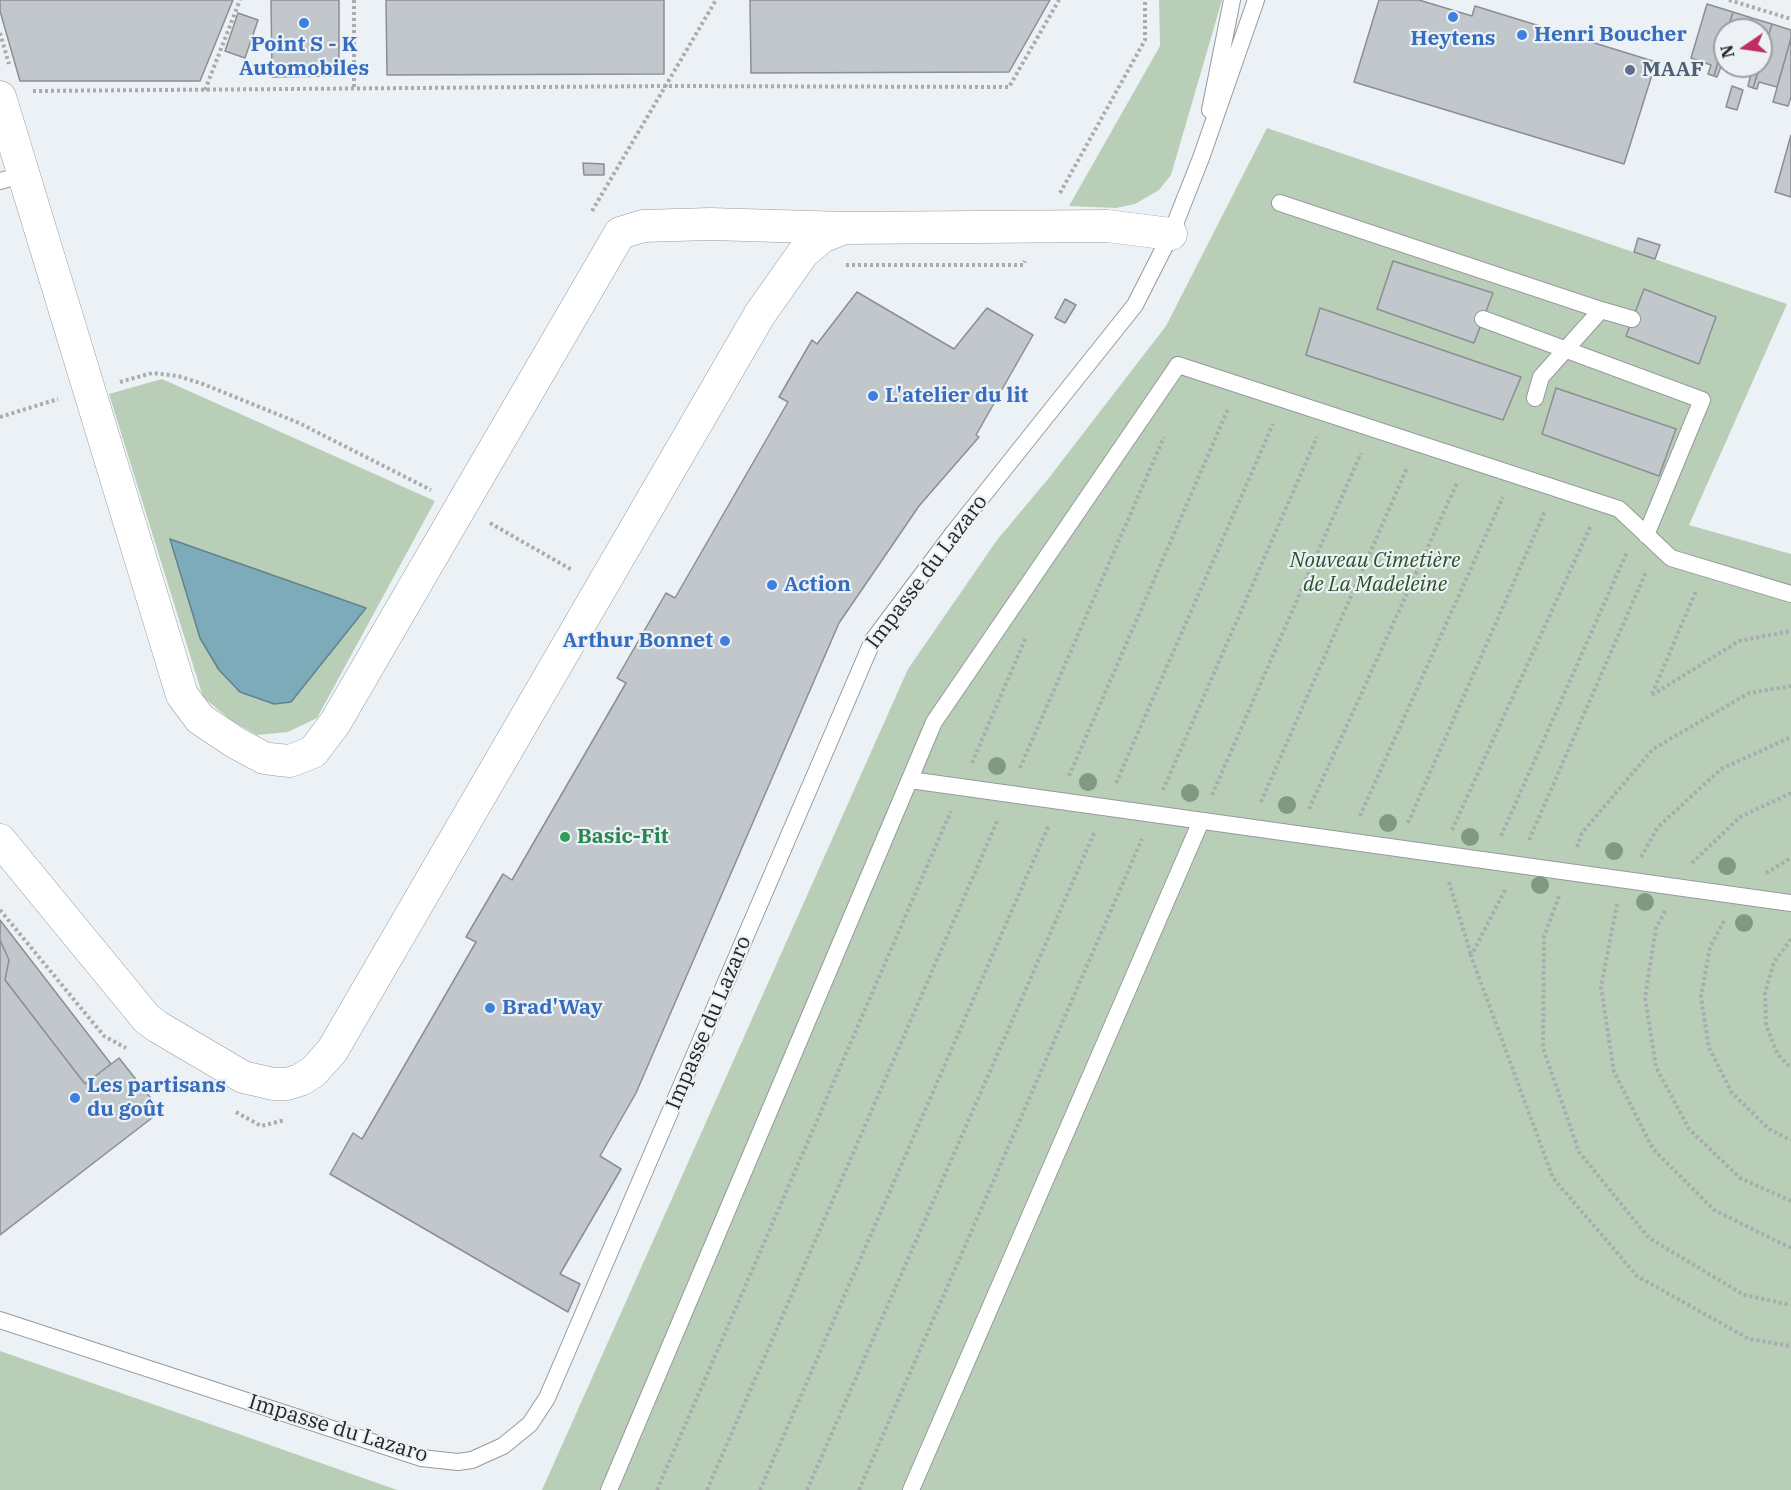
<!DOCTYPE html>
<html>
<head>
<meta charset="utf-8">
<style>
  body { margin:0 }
  #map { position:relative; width:1791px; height:1490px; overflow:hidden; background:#ecf1f6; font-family:"IBM Plex Serif",serif }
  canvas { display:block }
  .north { position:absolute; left:1713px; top:18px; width:60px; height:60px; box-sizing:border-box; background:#ecf1f6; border:2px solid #9c9fa3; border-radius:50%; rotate:257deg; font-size:16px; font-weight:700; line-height:24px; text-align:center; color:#232526 }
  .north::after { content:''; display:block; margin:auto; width:21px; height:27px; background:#bc2f60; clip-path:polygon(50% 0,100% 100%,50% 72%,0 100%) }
</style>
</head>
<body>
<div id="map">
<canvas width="1791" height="1490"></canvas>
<div class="north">N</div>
</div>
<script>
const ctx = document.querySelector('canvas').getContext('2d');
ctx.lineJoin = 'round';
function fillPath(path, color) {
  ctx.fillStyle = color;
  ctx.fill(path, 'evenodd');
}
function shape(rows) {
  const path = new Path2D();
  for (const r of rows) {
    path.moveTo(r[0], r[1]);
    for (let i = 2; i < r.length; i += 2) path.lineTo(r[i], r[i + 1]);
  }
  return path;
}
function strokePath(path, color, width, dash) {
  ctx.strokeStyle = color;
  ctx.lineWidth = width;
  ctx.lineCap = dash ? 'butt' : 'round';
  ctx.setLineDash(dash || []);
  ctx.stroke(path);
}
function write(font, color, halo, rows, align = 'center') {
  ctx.font = font + ' "IBM Plex Serif",serif';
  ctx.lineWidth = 4.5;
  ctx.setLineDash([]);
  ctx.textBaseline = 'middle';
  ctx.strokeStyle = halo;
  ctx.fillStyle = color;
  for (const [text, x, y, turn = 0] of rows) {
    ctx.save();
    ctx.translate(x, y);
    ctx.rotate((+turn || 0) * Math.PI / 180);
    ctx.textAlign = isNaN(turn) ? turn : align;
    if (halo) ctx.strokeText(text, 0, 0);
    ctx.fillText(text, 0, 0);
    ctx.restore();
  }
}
fillPath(shape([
  [1159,0,1222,0,1171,175,1159,190,1135,204,1116,208,1069,206,1160,46],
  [1267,128,1787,304,1689,525,1791,554,1791,1490,542,1490,908,669,997,540,1048,479,1166,326],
  [162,379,435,501,317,718,288,732,257,735,232,721,203,697,109,394],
  [0,1351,236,1433,397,1490,0,1490]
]), '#b9ceb6');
const water = shape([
  [170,539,366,608,291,702,274,704,240,692,219,670,200,638,170,539]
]);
fillPath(water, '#7dabba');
strokePath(water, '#62838e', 1.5);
const building = shape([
  [0,0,233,0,200,81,20,81,0,11,0,0],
  [271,0,339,0,339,76,272,77,271,0],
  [386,0,664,0,664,74,387,75,386,0],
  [750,0,1050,0,1009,72,751,73,750,0],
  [1379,0,1419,0,1472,16,1475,6,1656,62,1624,164,1354,82,1379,0],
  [1707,4,1733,12,1714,76,1708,74,1711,65,1691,58,1707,4],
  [1733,12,1752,18,1749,30,1727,30,1733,12],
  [238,13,258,20,245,58,225,51,238,13],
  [1752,18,1772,24,1761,61,1761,30,1749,30,1752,18],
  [1772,24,1791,30,1791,38,1777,87,1759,82,1757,89,1753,88,1772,24],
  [1725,37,1725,56,1717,77,1714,76,1725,37],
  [1791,38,1791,97,1788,106,1773,102,1791,38],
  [1753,66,1760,66,1753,88,1748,86,1753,66],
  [1732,86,1743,90,1737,110,1726,107,1732,86],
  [1791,135,1791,197,1775,192,1791,135],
  [583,163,604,164,604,175,584,175,583,163],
  [1638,238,1660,245,1655,259,1634,252,1638,238],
  [1393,261,1493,293,1474,343,1377,309,1393,261],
  [1644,289,1716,317,1699,364,1626,336,1644,289],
  [857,292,954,349,987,308,1033,335,976,435,979,437,919,506,839,623,636,1093,600,1156,621,1169,560,1274,580,1284,568,1312,330,1174,353,1133,362,1139,476,942,466,937,503,874,512,880,626,683,617,678,666,593,675,598,788,402,779,397,812,340,817,344,857,292],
  [1065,299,1076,305,1065,323,1055,318,1065,299],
  [1320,308,1521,377,1503,420,1306,355,1320,308],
  [1556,388,1676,429,1659,476,1542,434,1556,388],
  [0,920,111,1064,85,1084,5,980,9,960,0,940,0,920],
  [0,940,9,960,5,980,85,1084,119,1058,161,1111,0,1235,0,940]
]);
fillPath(building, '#c2c7cc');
strokePath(building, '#8a8f94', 1.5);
const service = shape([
  [1210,110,1232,0],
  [0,181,24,174],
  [1280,203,1601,310],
  [1483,319,1702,400,1646,535],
  [1535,398,1541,377,1601,310,1632,319],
  [910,780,1791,903],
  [0,1320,421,1458,458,1462,472,1460,503,1446,530,1424,547,1398,873,640,954,532,1135,305,1171,234,1201,158,1256,0],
  [609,1490,934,722,1178,365,1619,509,1671,558,1791,594],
  [911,1490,1201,821]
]);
const minor = shape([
  [0,97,182,695,200,719,236,743,264,758,279,760,290,761,313,752,335,723,620,233,643,226,710,224,845,228,1107,226,1171,234],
  [0,840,147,1019,158,1027,243,1077,273,1084,287,1084,300,1080,313,1072,332,1051,760,314,803,253,822,237,844,228]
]);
strokePath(service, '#959a9e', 18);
strokePath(minor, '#959a9e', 33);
strokePath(shape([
  [354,0,354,88],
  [1729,0,1791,19],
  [0,33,9,64],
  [205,90,240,0],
  [33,91,666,86,1009,87,1059,0],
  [1060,193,1145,40,1145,0],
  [592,211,716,0],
  [846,265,1023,265,1025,261],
  [120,382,152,373,178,376,203,384,299,423,431,490],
  [0,417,58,399],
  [490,523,572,570],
  [1652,694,1696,591],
  [1652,695,1739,641,1791,631],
  [972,763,1026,637],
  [1020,768,1164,437],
  [1069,776,1228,409],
  [1116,783,1273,424],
  [1163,790,1317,437],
  [1212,795,1361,453],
  [1261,802,1407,468],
  [1309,809,1457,483],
  [1360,816,1503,497],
  [1408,823,1545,511],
  [1452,830,1591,525],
  [1501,836,1627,552],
  [1529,840,1646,572],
  [1577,847,1582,833,1653,749,1749,693,1791,686],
  [1641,857,1658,827,1721,769,1791,737],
  [1692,863,1740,817,1791,793],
  [1766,873,1791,858],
  [1449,882,1471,955],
  [1505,890,1471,956,1553,1178,1637,1276,1749,1339,1791,1346],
  [1559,896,1544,937,1543,1048,1579,1152,1649,1238,1744,1295,1791,1305],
  [1617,904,1601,987,1614,1072,1653,1149,1714,1210,1791,1248],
  [0,910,104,1036,126,1048],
  [1665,911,1656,928,1645,998,1656,1067,1689,1129,1740,1178,1791,1201],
  [1724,921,1710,947,1701,997,1709,1048,1732,1093,1769,1129,1791,1140],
  [1791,939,1774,962,1765,993,1766,1025,1778,1055,1791,1068],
  [236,1112,261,1126,285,1120],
  [657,1490,951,811],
  [707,1490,998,819],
  [760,1490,1049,825],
  [807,1490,1095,831],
  [859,1490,1142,839]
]), '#a8acaf', 4, [3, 3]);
strokePath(service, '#fff', 16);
strokePath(minor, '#fff', 32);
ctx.fillStyle = '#819983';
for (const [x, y] of [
  [997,766],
  [1088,782],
  [1190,793],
  [1287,805],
  [1388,823],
  [1470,837],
  [1614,851],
  [1727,866],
  [1540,885],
  [1645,902],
  [1744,923]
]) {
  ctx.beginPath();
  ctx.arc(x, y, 9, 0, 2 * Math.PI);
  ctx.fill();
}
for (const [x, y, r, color] of [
  [1453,17,6,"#3f7fe0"],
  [304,23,6,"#3f7fe0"],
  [1522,35,6,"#3f7fe0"],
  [1630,70,6,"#5c6f8a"],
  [873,396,6,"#3f7fe0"],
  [772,585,6,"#3f7fe0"],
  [725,641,6,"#3f7fe0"],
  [565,837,6,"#2e9e5b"],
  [490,1008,6,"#3f7fe0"],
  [75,1098,6,"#3f7fe0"]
]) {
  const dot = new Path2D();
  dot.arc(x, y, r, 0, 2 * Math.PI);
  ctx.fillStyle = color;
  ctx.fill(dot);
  strokePath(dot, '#ecf1f6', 2);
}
write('bold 21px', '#366cbe', '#ecf1f6', [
  ["Henri Boucher",1534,35],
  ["Heytens",1453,39,"center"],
  ["Point S - K",304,45,"center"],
  ["Automobiles",304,69,"center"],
  ["L'atelier du lit",885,396],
  ["Action",784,585],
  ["Arthur Bonnet",713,641,"right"],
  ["Brad'Way",502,1008],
  ["Les partisans",87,1086],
  ["du goût",87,1110]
], 'left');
write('bold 21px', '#4e5e75', '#ecf1f6', [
  ["MAAF",1642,70]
], 'left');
write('italic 21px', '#2a5125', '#ecf1f6', [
  ["Nouveau Cimetière",1375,561],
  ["de La Madeleine",1375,585]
]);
write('21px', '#232526', '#ecf1f6', [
  ["Impasse du Lazaro",927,572,-53],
  ["Impasse du Lazaro",709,1023,-67],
  ["Impasse du Lazaro",338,1429,17]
]);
write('bold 21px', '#27864d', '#ecf1f6', [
  ["Basic-Fit",577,837]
], 'left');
</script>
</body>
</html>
